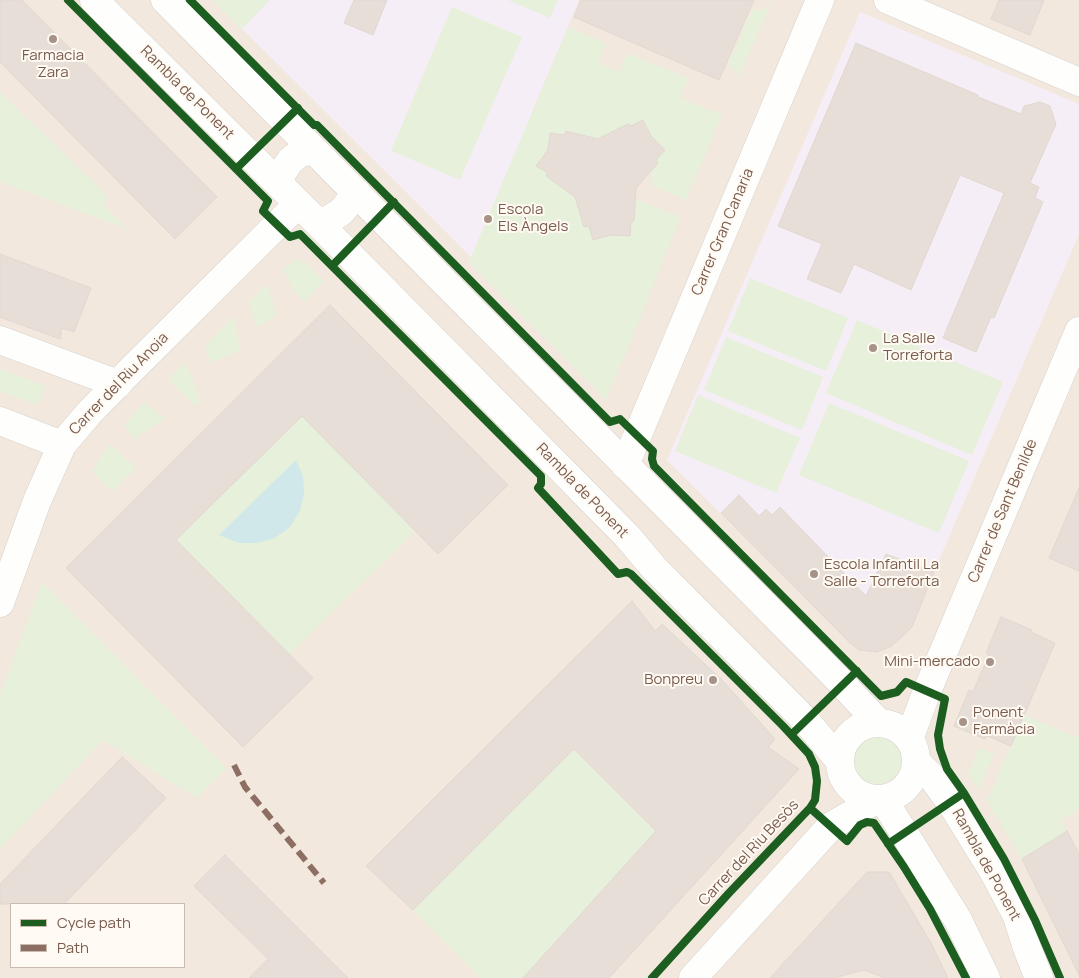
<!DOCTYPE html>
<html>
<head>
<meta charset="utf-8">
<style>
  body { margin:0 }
  #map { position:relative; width:1079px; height:978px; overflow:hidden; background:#f9f5f0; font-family:Manrope,sans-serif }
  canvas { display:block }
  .legend { position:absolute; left:10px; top:903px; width:175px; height:65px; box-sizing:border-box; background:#fffaf3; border:1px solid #cabbb1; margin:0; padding:6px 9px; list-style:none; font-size:15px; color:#7a5c4d }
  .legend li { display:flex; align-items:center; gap:10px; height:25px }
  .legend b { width:25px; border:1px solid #cabbb1 }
</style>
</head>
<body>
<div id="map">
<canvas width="1079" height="978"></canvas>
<ul class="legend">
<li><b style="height:6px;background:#1b5e20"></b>Cycle path</li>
<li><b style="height:6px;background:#8d6e63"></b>Path</li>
</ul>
</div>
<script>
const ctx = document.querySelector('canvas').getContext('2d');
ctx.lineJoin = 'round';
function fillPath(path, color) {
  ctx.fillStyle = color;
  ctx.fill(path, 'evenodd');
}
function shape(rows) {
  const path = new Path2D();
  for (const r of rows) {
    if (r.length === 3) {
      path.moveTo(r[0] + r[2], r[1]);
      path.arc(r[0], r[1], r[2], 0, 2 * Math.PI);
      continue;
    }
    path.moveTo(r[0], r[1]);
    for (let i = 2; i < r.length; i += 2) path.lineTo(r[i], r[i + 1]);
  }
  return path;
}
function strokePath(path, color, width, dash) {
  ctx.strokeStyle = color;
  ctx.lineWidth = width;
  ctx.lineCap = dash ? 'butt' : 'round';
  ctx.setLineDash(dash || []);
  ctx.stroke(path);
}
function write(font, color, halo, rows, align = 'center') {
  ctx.font = font + ' Manrope,sans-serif';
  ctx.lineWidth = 4;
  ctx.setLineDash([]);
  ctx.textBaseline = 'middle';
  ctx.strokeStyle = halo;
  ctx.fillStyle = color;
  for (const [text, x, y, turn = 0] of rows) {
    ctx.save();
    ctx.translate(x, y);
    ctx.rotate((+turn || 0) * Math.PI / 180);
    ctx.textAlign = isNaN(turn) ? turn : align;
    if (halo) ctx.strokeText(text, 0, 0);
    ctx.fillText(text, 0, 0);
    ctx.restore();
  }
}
fillPath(shape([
  [0,0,1079,0,1079,978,0,978],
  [11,904,184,904,184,967,11,967]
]), '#f2e8de');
fillPath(shape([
  [213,0,579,0,504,180,606,400,469,262,471,257],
  [860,12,1079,104,1079,234,934,572,912,627,892,646,877,652,859,650,848,641,667,460]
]), '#f6eef6');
fillPath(shape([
  [213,0,270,0,242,29],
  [508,0,558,0,550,18],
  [771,3,737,82,737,71,728,66,752,9,762,11],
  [452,7,522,37,460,180,391,151],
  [568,27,606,44,599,64,619,72,627,54,689,78,680,98,722,115,686,200,653,186,650,172,658,164,656,160,665,149,651,136,631,127,598,139,566,131,564,135,551,133,548,150,536,166,548,173,546,176,575,197,584,227,589,226,593,240,611,235,630,236,631,222,634,221,636,199,680,217,641,317,606,400,469,262],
  [0,92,109,197,103,204,128,229,0,182],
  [298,259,310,267,324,281,304,302,294,291,283,268],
  [750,278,848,318,826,371,728,331],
  [267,284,277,315,257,327,248,303],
  [234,316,240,350,210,363,205,346],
  [857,320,1003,382,972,455,826,393],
  [726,337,823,377,802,430,704,390],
  [186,362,201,403,196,406,168,379],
  [0,369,45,386,38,405,0,391],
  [698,395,800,438,776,493,675,451],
  [144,402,165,419,134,439,124,425],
  [829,403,969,461,939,533,799,475],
  [302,416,415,531,289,655,176,540],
  [109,444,136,468,112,491,92,471],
  [42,582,226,768,197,798,103,740,0,849,0,694],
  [1024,715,1079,738,1079,809,1061,820,1067,831,1022,859,987,801],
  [876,758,26],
  [979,748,994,754,979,790,968,775],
  [574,749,656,831,523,978,480,978,413,910]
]), '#e7f0db');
fillPath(shape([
  [296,460,303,476,304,494,300,511,289,528,273,539,256,543,239,543,219,535]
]), '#d0e8ea');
const building = shape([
  [0,0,22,0,217,197,175,239,0,62,0,0],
  [354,0,387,0,373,35,344,23,354,0],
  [581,0,754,0,719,80,574,17,581,0],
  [999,0,1044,0,1030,35,991,19,999,0],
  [856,43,978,95,978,97,1021,114,1024,106,1040,102,1050,106,1056,124,1030,183,1039,187,1035,198,1043,202,994,318,991,317,976,352,943,338,1004,193,960,175,911,290,854,264,841,293,807,279,822,244,778,226,856,43],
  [643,120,651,136,665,150,656,160,658,163,636,188,634,221,631,222,630,236,611,235,593,240,589,226,584,227,575,197,546,176,548,173,536,166,548,150,550,133,564,135,566,131,598,139,628,124,631,126,643,120],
  [0,254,91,288,74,332,62,328,60,339,0,317,0,254],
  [330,305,508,485,438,554,302,416,176,540,313,678,243,747,66,568,330,305],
  [1079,488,1079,571,1049,558,1079,488],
  [739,495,759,516,766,509,772,515,780,507,866,596,886,554,934,572,912,627,892,646,877,652,859,650,848,641,721,513,739,495],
  [632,601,655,631,662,624,723,681,775,739,768,747,799,769,609,978,523,978,656,831,574,749,413,910,366,866,632,601],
  [1001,617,1032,630,1031,632,1055,643,1011,746,987,736,985,739,954,726,969,690,973,692,989,655,986,653,1001,617],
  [122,757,166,798,64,904,0,904,0,884,122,757],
  [1067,831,1079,854,1079,975,1022,859,1067,831],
  [225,855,348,978,249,978,268,959,194,886,225,855],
  [867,872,889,872,932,945,948,978,885,978,864,970,834,978,770,978,867,872]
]);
fillPath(building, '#e6ded7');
strokePath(building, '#e2d8d2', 1);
const minor = shape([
  [94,0,320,225,627,536,654,568,806,721,839,760],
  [165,0,834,675,879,723],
  [888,0,1079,82],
  [280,185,282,173,290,161,300,153,313,150],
  [320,225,341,212,357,193],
  [0,340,118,384],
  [0,421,62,445],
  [625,465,820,0],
  [0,603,37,501,62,445,89,413,132,369,298,204],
  [878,761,38],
  [909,739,927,691,1079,331],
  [916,762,931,776,951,803,993,871,1017,916,1027,948,1039,978],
  [883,799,958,920,986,978],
  [693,978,831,826,876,800]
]);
strokePath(minor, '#d7d1cb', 29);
strokePath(minor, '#fefefd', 28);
strokePath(shape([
  [234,765,245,787,324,883]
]), '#8d6e63', 6, [12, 6]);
strokePath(shape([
  [68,0,268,201,263,211,290,237,300,234,541,476,541,484,538,488,618,574,627,572,631,574,783,726,809,754,815,767,817,781,815,800,810,808,729,893,652,978],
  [190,0,314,125,317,125,610,422,620,419,653,451,652,459,654,466,881,696,897,692,906,682,945,699,938,735,940,749,947,769,964,793,1004,859,1035,920,1060,978],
  [236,169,298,108],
  [332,266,394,202],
  [792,734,857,671],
  [810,808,847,841,860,825,867,822,874,823,904,867,930,909,966,978],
  [888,844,964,793]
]), '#1b5e20', 8);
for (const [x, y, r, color] of [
  [53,39,5,"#a69286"],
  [488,219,5,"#a69286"],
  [873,348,5,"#a69286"],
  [814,574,5,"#a69286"],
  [990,662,5,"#a69286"],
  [713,680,5,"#a69286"],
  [963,722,5,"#a69286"]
]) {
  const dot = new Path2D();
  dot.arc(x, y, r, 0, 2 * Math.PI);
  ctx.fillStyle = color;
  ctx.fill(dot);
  strokePath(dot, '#fffaf3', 2);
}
write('15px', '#7a5c4d', '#fffaf3', [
  ["Farmacia",53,56,"center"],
  ["Zara",53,73,"center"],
  ["Escola",498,210],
  ["Els Àngels",498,227],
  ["La Salle",883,339],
  ["Torreforta",883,356],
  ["Escola Infantil La",824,565],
  ["Salle - Torreforta",824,582],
  ["Mini-mercado",980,662,"right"],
  ["Bonpreu",703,680,"right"],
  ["Ponent",973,713],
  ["Farmàcia",973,730]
], 'left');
write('15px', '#7a5c4d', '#fffaf3', [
  ["Rambla de Ponent",187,93,45],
  ["Carrer Gran Canaria",723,232,-67],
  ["Carrer del Riu Anoia",119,384,-46],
  ["Rambla de Ponent",582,491,46],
  ["Carrer de Sant Benilde",1003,511,-67],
  ["Carrer del Riu Besòs",749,853,-47],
  ["Rambla de Ponent",986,865,61]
]);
</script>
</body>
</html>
